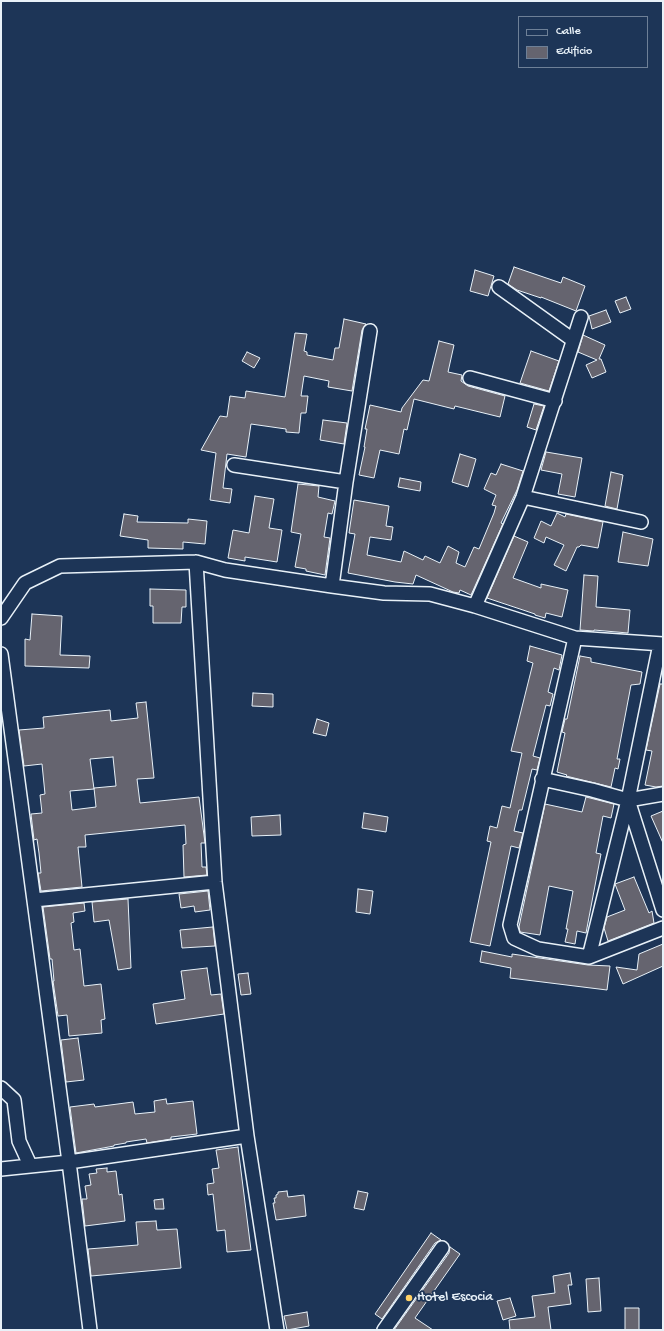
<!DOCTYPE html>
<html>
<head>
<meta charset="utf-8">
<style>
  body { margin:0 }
  #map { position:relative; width:664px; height:1331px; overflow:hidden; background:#1d3557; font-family:"Gochi Hand",sans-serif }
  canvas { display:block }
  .frame { position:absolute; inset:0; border:2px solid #e8f1f8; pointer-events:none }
  .legend { position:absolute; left:518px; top:16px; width:130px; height:52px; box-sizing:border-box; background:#1d3557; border:1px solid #6e8097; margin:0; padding:5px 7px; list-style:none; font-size:12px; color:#e8f1f8 }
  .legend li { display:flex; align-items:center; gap:8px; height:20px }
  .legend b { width:20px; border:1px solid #6e8097 }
</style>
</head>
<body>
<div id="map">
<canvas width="664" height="1331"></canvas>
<div class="frame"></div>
<ul class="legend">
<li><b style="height:5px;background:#1d3557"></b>Calle</li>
<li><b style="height:11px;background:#65646f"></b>Edificio</li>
</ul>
</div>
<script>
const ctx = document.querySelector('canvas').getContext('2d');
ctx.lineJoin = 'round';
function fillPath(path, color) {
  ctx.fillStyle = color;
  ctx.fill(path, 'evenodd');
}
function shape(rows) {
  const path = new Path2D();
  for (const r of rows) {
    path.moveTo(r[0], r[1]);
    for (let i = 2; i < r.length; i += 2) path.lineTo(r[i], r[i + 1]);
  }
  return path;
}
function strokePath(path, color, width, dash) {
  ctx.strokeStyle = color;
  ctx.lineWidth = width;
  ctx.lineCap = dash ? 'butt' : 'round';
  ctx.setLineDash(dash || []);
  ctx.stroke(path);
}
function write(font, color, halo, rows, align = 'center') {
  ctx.font = font + ' "Gochi Hand",sans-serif';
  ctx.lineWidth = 3.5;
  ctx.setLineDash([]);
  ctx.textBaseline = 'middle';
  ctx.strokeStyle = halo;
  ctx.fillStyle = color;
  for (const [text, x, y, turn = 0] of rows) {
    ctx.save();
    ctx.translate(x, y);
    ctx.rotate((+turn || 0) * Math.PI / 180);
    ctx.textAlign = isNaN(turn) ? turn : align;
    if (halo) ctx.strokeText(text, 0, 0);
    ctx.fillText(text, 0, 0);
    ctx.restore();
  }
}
const building = shape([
  [514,267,561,283,563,277,585,286,576,311,541,297,541,298,517,290,508,284,514,267],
  [475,270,494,276,488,296,470,291,475,270],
  [626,297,631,309,620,313,615,301,626,297],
  [606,310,611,322,592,329,589,316,606,310],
  [344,319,366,324,362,330,352,391,328,387,329,381,304,376,301,396,308,396,306,413,301,413,299,433,286,432,286,429,251,424,246,457,227,454,223,488,232,489,230,503,210,500,216,453,201,450,220,416,227,417,230,396,245,398,246,391,285,397,295,333,307,334,304,351,307,352,307,355,333,360,335,348,339,348,344,319],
  [583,335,605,345,599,359,601,359,606,372,592,378,586,365,597,360,578,352,583,335],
  [439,341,454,345,448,372,462,375,461,381,468,386,505,396,500,417,455,406,454,409,414,399,407,430,404,429,399,454,380,450,374,478,359,475,365,447,364,447,367,429,365,429,370,405,401,412,402,408,423,380,429,381,439,341],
  [531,351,559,361,549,391,520,383,531,351],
  [247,352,260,358,254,368,242,361,247,352],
  [534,404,544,406,536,430,527,427,534,404],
  [323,420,347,423,344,444,320,440,323,420],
  [546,452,582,458,575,497,558,494,562,474,541,470,546,452],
  [460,454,476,459,468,487,452,482,460,454],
  [501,464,523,471,517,490,501,523,503,524,471,595,460,590,459,593,453,592,416,575,413,584,395,582,348,573,355,534,349,533,354,500,389,506,386,526,393,527,391,540,370,537,367,555,401,562,404,551,423,560,425,556,440,563,448,546,459,552,456,563,465,567,474,547,479,549,494,513,496,506,492,505,496,495,484,489,491,473,496,475,501,464],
  [611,472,623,475,617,509,605,506,611,472],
  [400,478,421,482,420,491,398,487,400,478],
  [298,484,319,486,318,497,335,501,332,514,328,513,324,537,330,538,325,575,306,571,306,569,295,567,301,534,291,532,298,484],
  [255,496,274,499,269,528,282,530,277,562,245,557,245,561,228,558,233,530,249,533,255,496],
  [557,513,565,517,566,514,603,522,598,548,581,545,579,547,577,547,566,571,554,565,564,545,546,537,544,543,534,538,541,521,551,526,557,513],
  [124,514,138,516,137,522,188,523,188,519,207,521,205,544,183,542,183,549,148,548,148,540,120,536,124,514],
  [623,532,653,539,648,566,618,562,623,532],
  [514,536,528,542,513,578,541,588,541,584,568,590,562,617,546,613,545,618,535,615,535,614,487,598,514,536],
  [584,575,598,576,596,607,630,610,628,633,594,630,594,631,580,630,584,575],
  [150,589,186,590,186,607,182,607,181,623,153,623,153,606,150,606,150,589],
  [32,614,62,616,60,655,90,656,89,668,25,666,25,639,30,640,32,614],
  [530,646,562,655,559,670,554,668,548,692,553,694,550,706,546,705,533,756,540,758,537,770,532,769,522,810,519,810,514,831,523,833,519,848,511,846,490,946,470,942,491,842,487,841,490,826,497,828,502,806,510,808,522,753,511,751,533,663,527,661,530,646],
  [580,656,591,658,591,662,642,672,640,684,631,685,617,759,620,759,618,769,615,768,611,787,566,776,567,775,557,772,565,733,562,732,565,719,567,719,580,656],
  [660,684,663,684,663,786,656,787,645,785,652,751,646,750,660,684],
  [253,693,273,694,273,707,252,706,253,693],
  [146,702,154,778,137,779,140,803,199,797,205,843,201,843,202,867,206,867,207,875,184,877,183,845,186,844,185,825,85,835,86,847,78,847,82,887,41,891,38,873,41,873,39,853,37,839,34,840,31,814,42,813,40,795,45,794,42,764,24,766,19,730,44,728,43,717,110,710,111,721,138,718,136,703,146,702],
  [113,757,116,786,94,788,96,807,72,810,70,791,94,789,90,759,113,757],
  [317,719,329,723,326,736,313,733,317,719],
  [586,797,614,804,611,818,603,816,596,853,601,854,586,933,577,931,575,944,565,942,568,929,566,929,573,891,549,886,540,935,520,932,519,927,521,917,545,804,582,812,586,797],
  [663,811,663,843,651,816,663,811],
  [364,813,388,817,386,832,362,828,364,813],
  [280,815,281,835,252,836,251,817,280,815],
  [634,877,649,913,652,911,654,923,608,941,604,928,607,917,625,910,615,884,634,877],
  [358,889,373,891,370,914,356,912,358,889],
  [208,891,210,910,195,912,194,906,181,908,179,894,208,891],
  [128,899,131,968,118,970,109,920,94,922,92,902,128,899],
  [84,903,85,911,73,913,74,922,71,923,74,950,80,949,84,986,101,984,105,1019,101,1020,102,1033,69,1036,67,1015,58,1016,53,981,54,981,52,959,50,959,43,907,84,903],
  [213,927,215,946,182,948,180,930,213,927],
  [663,944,663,966,623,984,616,967,637,970,639,954,663,944],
  [482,951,512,957,512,954,588,965,610,966,607,990,510,978,511,968,480,962,482,951],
  [207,968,211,995,221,994,224,1014,156,1024,153,1004,185,999,181,971,207,968],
  [248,973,251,994,241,995,238,974,248,973],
  [78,1038,84,1080,66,1082,61,1040,78,1038],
  [166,1099,167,1104,193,1101,197,1134,171,1137,171,1139,147,1143,146,1139,126,1142,126,1143,114,1145,114,1146,76,1153,70,1107,94,1104,95,1107,133,1102,135,1114,155,1112,154,1101,166,1099],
  [238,1147,251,1250,227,1252,225,1230,217,1231,213,1194,208,1195,207,1184,214,1183,212,1169,219,1168,216,1150,238,1147],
  [107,1168,107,1172,116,1171,119,1195,122,1194,125,1221,85,1226,82,1199,87,1199,85,1186,91,1185,89,1174,97,1173,96,1169,107,1168],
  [287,1191,288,1197,304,1195,306,1216,276,1220,273,1203,275,1203,274,1198,276,1198,276,1195,278,1194,278,1192,287,1191],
  [358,1191,368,1193,364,1210,354,1208,358,1191],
  [163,1199,164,1209,155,1209,154,1200,163,1199],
  [156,1221,157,1230,177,1229,181,1268,91,1276,88,1249,138,1245,136,1222,156,1221],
  [431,1233,441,1240,435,1243,382,1319,375,1314,431,1233],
  [450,1247,460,1254,415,1318,433,1330,394,1330,449,1253,450,1247],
  [570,1273,572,1285,568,1285,571,1304,548,1307,551,1330,510,1330,509,1320,535,1317,532,1296,555,1293,553,1276,570,1273],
  [599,1278,601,1311,588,1312,586,1279,599,1278],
  [510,1298,516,1316,503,1320,497,1301,510,1298],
  [625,1308,639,1308,639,1330,625,1330,625,1308],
  [307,1312,309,1326,287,1330,284,1316,307,1312]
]);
fillPath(building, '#65646f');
strokePath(building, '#e8f1f8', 1);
const minor = shape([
  [499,287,573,340],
  [470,378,555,401],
  [234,465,346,482],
  [523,497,641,522],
  [196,562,215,882,247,1136,277,1330],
  [332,586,346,482,370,331],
  [475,606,523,497,581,317],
  [1,618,25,583,60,566,196,562,225,570,332,586,384,593,430,594,475,606,575,638,663,644],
  [575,638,510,925,514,938,538,949,589,957,663,928],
  [1,654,69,1162,90,1330],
  [542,779,592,790,628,800,663,794],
  [628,800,663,910],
  [34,900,215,882],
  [589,957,628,800,660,644],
  [1,1088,14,1100,19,1141,30,1165],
  [1,1169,69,1162,247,1136],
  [384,1330,442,1248]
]);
strokePath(minor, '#e8f1f8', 16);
strokePath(minor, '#1d3557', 13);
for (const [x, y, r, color] of [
  [409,1298,4,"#ffd166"]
]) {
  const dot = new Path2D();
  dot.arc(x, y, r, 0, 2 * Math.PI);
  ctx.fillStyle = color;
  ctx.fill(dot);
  strokePath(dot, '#1d3557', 1.5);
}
write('14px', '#e8f1f8', '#1d3557', [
  ["Hotel Escocia",417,1298]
], 'left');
</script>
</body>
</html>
